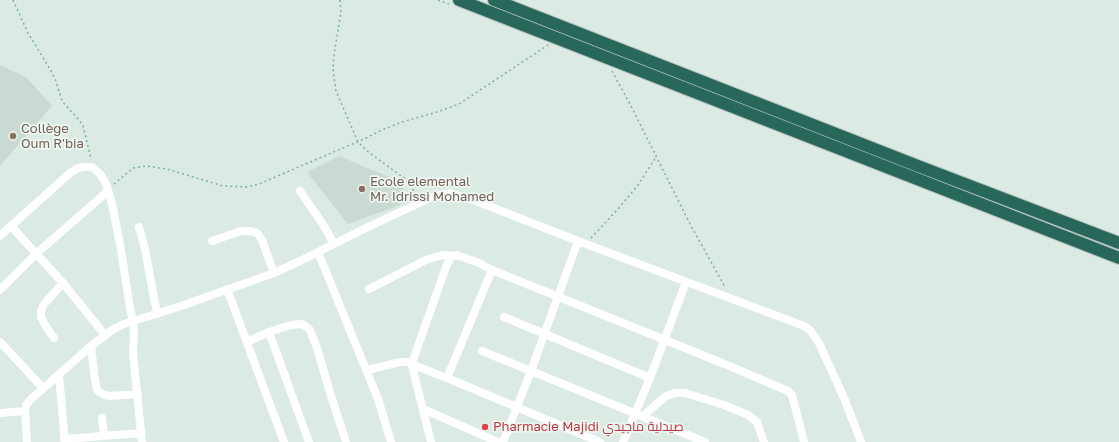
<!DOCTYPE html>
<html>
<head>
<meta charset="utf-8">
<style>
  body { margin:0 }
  canvas { display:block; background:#dceae4 }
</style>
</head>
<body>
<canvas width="1119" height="442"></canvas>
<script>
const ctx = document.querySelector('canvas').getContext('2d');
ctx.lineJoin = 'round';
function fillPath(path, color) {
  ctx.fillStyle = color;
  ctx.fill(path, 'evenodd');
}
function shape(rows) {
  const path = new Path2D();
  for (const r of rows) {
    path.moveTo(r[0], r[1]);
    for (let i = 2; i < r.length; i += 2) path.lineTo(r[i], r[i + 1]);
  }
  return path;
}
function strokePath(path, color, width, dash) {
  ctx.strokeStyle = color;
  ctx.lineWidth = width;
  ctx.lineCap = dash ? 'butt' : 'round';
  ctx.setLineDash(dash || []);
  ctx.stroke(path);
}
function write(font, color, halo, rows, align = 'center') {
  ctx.font = font + ' "Golos Text",Cairo,sans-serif';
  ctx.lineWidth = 3.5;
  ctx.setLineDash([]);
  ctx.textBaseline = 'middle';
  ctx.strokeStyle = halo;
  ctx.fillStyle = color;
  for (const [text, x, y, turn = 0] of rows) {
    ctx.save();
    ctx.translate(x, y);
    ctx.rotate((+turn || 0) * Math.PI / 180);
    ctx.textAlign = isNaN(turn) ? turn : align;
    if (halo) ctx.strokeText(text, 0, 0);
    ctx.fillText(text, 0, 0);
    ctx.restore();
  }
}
fillPath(shape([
  [0,65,26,77,52,106,0,166],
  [339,156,399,181,407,196,400,205,348,224,307,172]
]), '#cadad3');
const highway = shape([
  [459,0,1119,258],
  [494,0,918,166,1119,243]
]);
strokePath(highway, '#bbc4c2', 14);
strokePath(shape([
  [13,0,28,33,50,69,56,81,62,101,79,120,83,126,89,150,91,160],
  [340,0,341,12,334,55,333,69,336,91,358,142,367,151,404,178,410,185,417,196],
  [438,0,449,4],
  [612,71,631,106,691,226,725,287],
  [114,184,133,168,147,166,167,169,223,186,247,187,259,184,364,139,382,130,402,122,437,112,459,104,548,45],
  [591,238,618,209,638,185,656,157]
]), '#79b19f', 1.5, [2, 3]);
strokePath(shape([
  [300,191,324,226,334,244],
  [11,226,63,283,105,335],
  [139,227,145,249,157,314],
  [0,236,70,173,78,168,85,167,92,167,101,175,106,184,112,204,120,244,130,308,133,321,134,332,133,353,142,442],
  [212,241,241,231,249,231,254,232,257,233,262,240,274,273],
  [318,252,378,399,391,442],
  [227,289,284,442],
  [369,289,426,260,442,255,454,256],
  [0,290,37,253,108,191],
  [504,317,650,378],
  [269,332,309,442],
  [54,338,45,325,41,317,41,311,44,304,63,283],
  [0,342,43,388],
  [247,342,269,332,291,325,300,324,304,325,310,330,317,348,331,396,346,442],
  [91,346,95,380,97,390,99,392,105,395,109,396,138,394],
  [482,351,705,442],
  [412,363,446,267,451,257,456,255,477,262,492,270,727,365,788,391,792,395,804,442],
  [413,365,447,378,600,442],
  [368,370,400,362,411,362,431,442],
  [59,375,65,442],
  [447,378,492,270],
  [423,409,498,442],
  [0,413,25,411],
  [643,416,666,396,675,393,685,393,724,405,748,415,757,422,764,442],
  [102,418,104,435],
  [64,439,141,433],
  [27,442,25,411,26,405,30,400,91,346,112,330,124,324,181,306,274,273,302,260,368,227,428,199,437,195,450,193,476,201,578,241,804,326,810,330,819,343,844,398,861,442],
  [503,442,531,371,578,241],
  [623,442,650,378,686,282]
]), '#fff', 8);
strokePath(highway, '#27685b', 12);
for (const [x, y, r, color] of [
  [13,136,4,"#8d6e63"],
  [362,189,4,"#8d6e63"],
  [485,427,4,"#e0444e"]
]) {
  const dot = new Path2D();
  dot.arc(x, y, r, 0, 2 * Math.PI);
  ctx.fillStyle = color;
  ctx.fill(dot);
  strokePath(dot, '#ecf7f2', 1.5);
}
write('13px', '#785e54', '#ecf7f2', [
  ["Collège",21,129],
  ["Oum R'bia",21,144],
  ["Ecole elemental",370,182],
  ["Mr. Idrissi Mohamed",370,197]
], 'left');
write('13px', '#be3a42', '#ecf7f2', [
  ["Pharmacie Majidi صيدلية ماجيدي",493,427]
], 'left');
</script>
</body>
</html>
